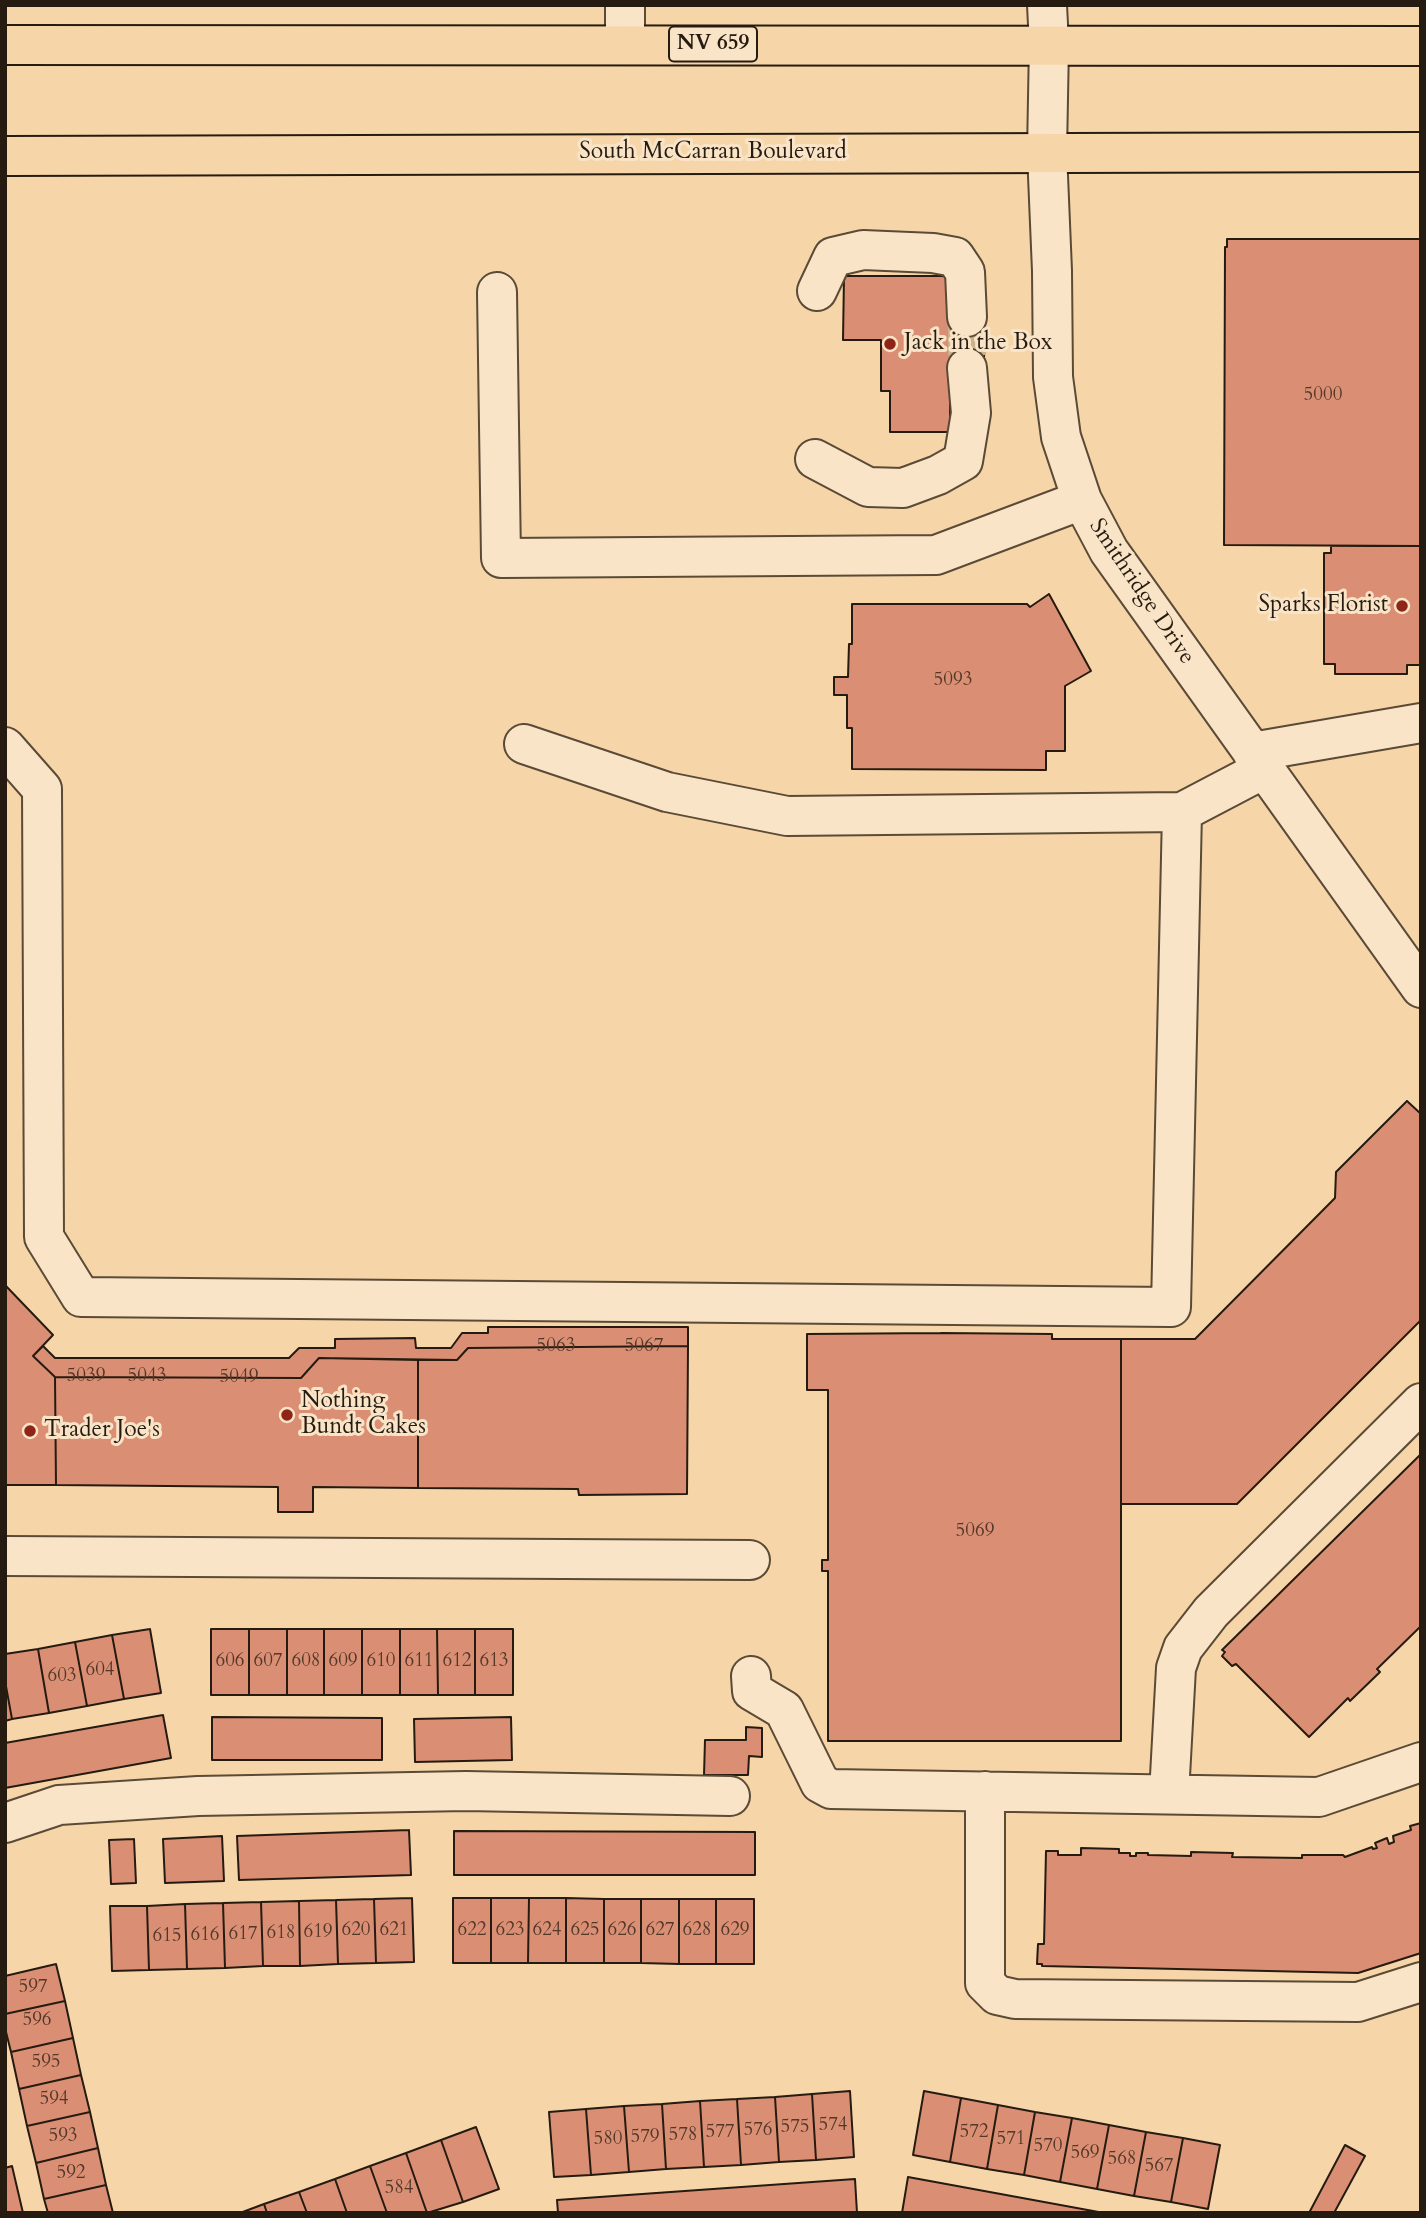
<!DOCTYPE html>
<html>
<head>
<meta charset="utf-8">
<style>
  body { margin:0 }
  #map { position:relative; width:1426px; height:2218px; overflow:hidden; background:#f6d6a9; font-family:Cardo,serif }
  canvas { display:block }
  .frame { position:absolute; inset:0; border:7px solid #261b10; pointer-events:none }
</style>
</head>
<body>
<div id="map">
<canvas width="1426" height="2218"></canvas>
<div class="frame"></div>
</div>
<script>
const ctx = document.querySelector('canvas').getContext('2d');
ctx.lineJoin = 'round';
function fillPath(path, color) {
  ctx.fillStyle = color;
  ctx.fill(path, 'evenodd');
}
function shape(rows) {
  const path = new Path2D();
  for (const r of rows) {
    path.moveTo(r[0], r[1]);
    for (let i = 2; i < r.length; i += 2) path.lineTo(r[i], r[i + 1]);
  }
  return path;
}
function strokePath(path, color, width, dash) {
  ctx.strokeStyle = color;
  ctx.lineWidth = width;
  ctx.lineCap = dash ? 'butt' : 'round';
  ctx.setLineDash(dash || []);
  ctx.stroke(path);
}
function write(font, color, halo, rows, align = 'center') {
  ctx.font = font + ' Cardo,serif';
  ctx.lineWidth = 6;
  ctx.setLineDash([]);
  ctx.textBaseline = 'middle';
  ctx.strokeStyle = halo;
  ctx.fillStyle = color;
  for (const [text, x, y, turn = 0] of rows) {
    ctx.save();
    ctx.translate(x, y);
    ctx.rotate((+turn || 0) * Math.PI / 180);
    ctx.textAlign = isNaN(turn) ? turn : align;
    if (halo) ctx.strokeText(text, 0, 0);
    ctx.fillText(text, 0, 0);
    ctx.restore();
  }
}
const building = shape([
  [1227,239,1421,239,1421,546,1224,545,1225,247,1227,247,1227,239],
  [844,276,956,276,984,321,984,366,950,366,950,432,890,432,890,391,881,391,881,340,843,340,844,276],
  [1331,546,1421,546,1421,665,1407,665,1407,674,1335,674,1335,664,1324,664,1324,553,1331,553,1331,546],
  [1049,594,1091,671,1065,686,1065,751,1046,751,1046,770,852,769,852,728,847,728,847,695,834,695,834,677,848,677,849,644,852,644,852,604,1027,604,1030,607,1049,594],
  [1407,1101,1421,1114,1421,1320,1237,1504,1121,1504,1121,1339,1195,1339,1335,1198,1336,1172,1407,1101],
  [5,1285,53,1335,33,1356,55,1377,56,1485,5,1485,5,1285],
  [488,1327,688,1327,688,1346,468,1348,457,1360,319,1358,301,1378,55,1377,33,1356,43,1346,55,1358,289,1358,299,1348,335,1348,335,1339,415,1338,416,1348,451,1348,462,1333,488,1333,488,1327],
  [941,1333,1052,1334,1052,1339,1121,1339,1121,1741,828,1741,828,1571,822,1571,822,1560,828,1560,828,1390,807,1390,807,1334,941,1333],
  [688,1346,687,1494,579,1495,578,1489,418,1488,418,1360,457,1360,468,1348,688,1346],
  [319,1358,418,1360,418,1488,313,1487,313,1512,278,1512,278,1487,56,1485,55,1377,301,1378,319,1358],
  [1421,1454,1421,1626,1377,1669,1380,1672,1350,1701,1348,1698,1309,1737,1236,1664,1232,1666,1222,1656,1225,1652,1222,1650,1421,1454],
  [150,1629,161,1693,124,1699,112,1635,150,1629],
  [211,1629,249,1629,249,1695,211,1695,211,1629],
  [249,1629,287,1629,287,1695,249,1695,249,1629],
  [287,1629,324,1629,324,1695,287,1695,287,1629],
  [324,1629,362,1629,362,1695,324,1695,324,1629],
  [362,1629,400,1629,400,1695,362,1695,362,1629],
  [400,1629,437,1629,438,1695,400,1695,400,1629],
  [437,1629,475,1629,475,1695,438,1695,437,1629],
  [475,1629,513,1629,513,1695,475,1695,475,1629],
  [112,1635,124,1699,87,1706,75,1642,112,1635],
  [75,1642,87,1706,49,1713,38,1649,75,1642],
  [38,1649,49,1713,12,1719,5,1681,5,1654,38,1649],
  [5,1681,12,1719,5,1721,5,1681],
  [163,1715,171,1758,5,1788,5,1743,163,1715],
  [212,1717,382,1718,382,1760,212,1760,212,1717],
  [511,1717,512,1760,415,1762,414,1719,511,1717],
  [746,1727,762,1728,762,1757,749,1756,748,1775,704,1775,705,1740,746,1740,746,1727],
  [1421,1823,1421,1953,1358,1973,1042,1966,1042,1964,1037,1964,1038,1944,1044,1944,1046,1851,1058,1851,1058,1855,1081,1855,1081,1848,1119,1849,1119,1853,1130,1853,1130,1856,1136,1856,1136,1853,1148,1853,1148,1855,1191,1856,1191,1852,1233,1853,1232,1857,1302,1858,1302,1855,1343,1855,1345,1857,1372,1847,1373,1849,1377,1848,1375,1843,1387,1838,1389,1844,1394,1842,1393,1836,1411,1830,1410,1826,1421,1823],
  [409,1830,411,1875,239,1880,237,1836,409,1830],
  [454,1831,755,1832,755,1875,454,1875,454,1831],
  [222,1836,224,1881,165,1883,163,1839,222,1836],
  [134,1839,136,1883,111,1884,109,1840,134,1839],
  [412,1898,414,1962,376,1963,374,1899,412,1898],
  [453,1898,491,1898,491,1963,453,1963,453,1898],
  [491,1898,529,1898,528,1963,491,1963,491,1898],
  [529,1898,566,1898,566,1963,528,1963,529,1898],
  [566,1898,604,1899,604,1963,566,1963,566,1898],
  [374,1899,376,1963,338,1964,336,1900,374,1899],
  [604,1899,641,1899,641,1963,604,1963,604,1899],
  [641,1899,679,1899,679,1964,641,1963,641,1899],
  [679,1899,716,1899,716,1964,679,1964,679,1899],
  [716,1899,754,1899,754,1964,716,1964,716,1899],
  [336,1900,338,1964,300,1966,299,1901,336,1900],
  [299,1901,300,1966,263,1966,261,1902,299,1901],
  [261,1902,263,1966,225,1968,223,1903,261,1902],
  [223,1903,225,1968,187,1969,185,1904,223,1903],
  [185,1904,187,1969,149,1970,147,1906,185,1904],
  [110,1906,147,1906,149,1970,112,1971,110,1906],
  [56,1964,65,2001,5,2014,5,1976,56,1964],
  [65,2001,73,2038,11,2052,5,2028,5,2014,65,2001],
  [73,2038,81,2075,19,2089,11,2052,73,2038],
  [81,2075,90,2112,27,2126,19,2089,81,2075],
  [850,2091,854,2157,816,2160,812,2094,850,2091],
  [924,2091,961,2098,950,2162,913,2155,924,2091],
  [812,2094,816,2160,779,2162,775,2097,812,2094],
  [775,2097,779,2162,741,2165,737,2099,775,2097],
  [961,2098,998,2105,987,2169,950,2162,961,2098],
  [737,2099,741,2165,704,2167,700,2101,737,2099],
  [700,2101,704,2167,666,2169,662,2104,700,2101],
  [662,2104,666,2169,629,2172,624,2106,662,2104],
  [998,2105,1035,2112,1024,2175,987,2169,998,2105],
  [624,2106,629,2172,591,2175,586,2109,624,2106],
  [586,2109,591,2175,554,2177,549,2112,586,2109],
  [90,2112,98,2148,36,2163,27,2126,90,2112],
  [1035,2112,1072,2118,1060,2182,1024,2175,1035,2112],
  [1072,2118,1109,2125,1097,2189,1060,2182,1072,2118],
  [1109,2125,1146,2132,1134,2196,1097,2189,1109,2125],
  [476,2127,499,2189,463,2202,441,2140,476,2127],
  [1146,2132,1183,2138,1171,2202,1134,2196,1146,2132],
  [1183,2138,1220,2145,1208,2209,1171,2202,1183,2138],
  [441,2140,463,2202,427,2213,406,2153,441,2140],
  [1345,2145,1365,2156,1334,2213,1309,2213,1345,2145],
  [98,2148,106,2185,44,2199,36,2163,98,2148],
  [406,2153,427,2213,387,2213,370,2166,406,2153],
  [12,2166,23,2213,5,2213,5,2168,12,2166],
  [370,2166,387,2213,347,2213,335,2179,370,2166],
  [908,2177,1104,2213,902,2213,908,2177],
  [335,2179,347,2213,307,2213,299,2192,335,2179],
  [855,2179,857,2213,558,2213,557,2200,855,2179],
  [106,2185,113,2213,48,2213,44,2199,106,2185],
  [299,2192,307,2213,267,2213,264,2204,299,2192],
  [264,2204,267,2213,240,2213,264,2204]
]);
fillPath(building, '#da8f74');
strokePath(building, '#261b10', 2);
strokePath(shape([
  [967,317,967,368]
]), '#ccb18a', 38, [38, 19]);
const minor = shape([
  [625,5,625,44],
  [1047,5,1049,44,1047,152,1052,271,1053,377,1061,437,1082,500,1109,551,1421,988],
  [817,291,833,257,863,250,933,253,955,257,965,272,967,317],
  [497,292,501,558,936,555,1082,500],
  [815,459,868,487,903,488,938,475,963,461,971,413,967,368],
  [524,744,667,792,787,816,1182,812],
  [5,747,42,789,44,1237,81,1297,1171,1307,1182,812,1264,769],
  [1252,752,1421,723],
  [5,1556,750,1560],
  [751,1676,752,1691,784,1710,820,1783,831,1789,1319,1797,1421,1762],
  [985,1791,985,1983,997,1995,1015,1999,1358,2002,1421,1982],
  [1169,1794,1176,1668,1183,1648,1211,1612,1421,1403],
  [5,1823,59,1805,198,1796,466,1791,730,1796]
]);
const major = shape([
  [5,45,1421,46],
  [5,156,1421,152]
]);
strokePath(minor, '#5a4a36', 42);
strokePath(major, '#261b10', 42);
strokePath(minor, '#f9e4c7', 38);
strokePath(major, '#f6d6a9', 38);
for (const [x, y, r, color] of [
  [890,344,7,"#8f2418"],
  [1402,606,7,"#8f2418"],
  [287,1415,7,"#8f2418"],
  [30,1431,7,"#8f2418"]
]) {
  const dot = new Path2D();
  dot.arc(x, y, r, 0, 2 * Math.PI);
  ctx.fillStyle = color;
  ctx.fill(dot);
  strokePath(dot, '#f9e4c7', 2.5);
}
write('19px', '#533829', null, [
  ["5000",1323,396],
  ["5093",953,681],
  ["5063",556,1347],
  ["5067",644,1347],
  ["5039",86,1377],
  ["5043",147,1377],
  ["5049",239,1378],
  ["5069",975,1532],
  ["606",230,1662],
  ["607",268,1662],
  ["608",306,1662],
  ["609",343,1662],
  ["610",381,1662],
  ["611",419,1662],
  ["612",457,1662],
  ["613",494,1662],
  ["604",100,1671],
  ["603",62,1677],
  ["620",356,1931],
  ["621",394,1931],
  ["622",472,1931],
  ["623",510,1931],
  ["624",547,1931],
  ["625",585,1931],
  ["626",622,1931],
  ["627",660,1931],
  ["628",697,1931],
  ["629",735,1931],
  ["619",318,1933],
  ["618",281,1934],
  ["617",243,1935],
  ["616",205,1936],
  ["615",167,1937],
  ["597",33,1988],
  ["596",37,2021],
  ["595",46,2063],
  ["594",54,2100],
  ["574",833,2126],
  ["575",795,2128],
  ["576",758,2131],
  ["577",720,2133],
  ["572",974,2133],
  ["578",683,2136],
  ["593",63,2137],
  ["579",645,2138],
  ["580",608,2140],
  ["571",1011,2140],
  ["570",1048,2147],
  ["569",1085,2154],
  ["568",1122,2160],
  ["567",1159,2167],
  ["592",71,2174],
  ["584",399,2189]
]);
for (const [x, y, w] of [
  [713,44,88]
]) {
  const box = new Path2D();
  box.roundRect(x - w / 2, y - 17.5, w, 35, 5);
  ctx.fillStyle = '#f9e4c7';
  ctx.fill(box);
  strokePath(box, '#261b10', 2);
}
write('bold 21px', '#261b10', null, [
  ["NV 659",713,44]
]);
write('23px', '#261b10', '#f9e4c7', [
  ["South McCarran Boulevard",713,153],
  ["Smithridge Drive",1141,592,56]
]);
write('23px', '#261b10', '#f9e4c7', [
  ["Jack in the Box",904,344],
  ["Sparks Florist",1388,606,"right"],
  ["Nothing",301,1402],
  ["Bundt Cakes",301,1428],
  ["Trader Joe's",44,1431]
], 'left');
</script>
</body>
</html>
